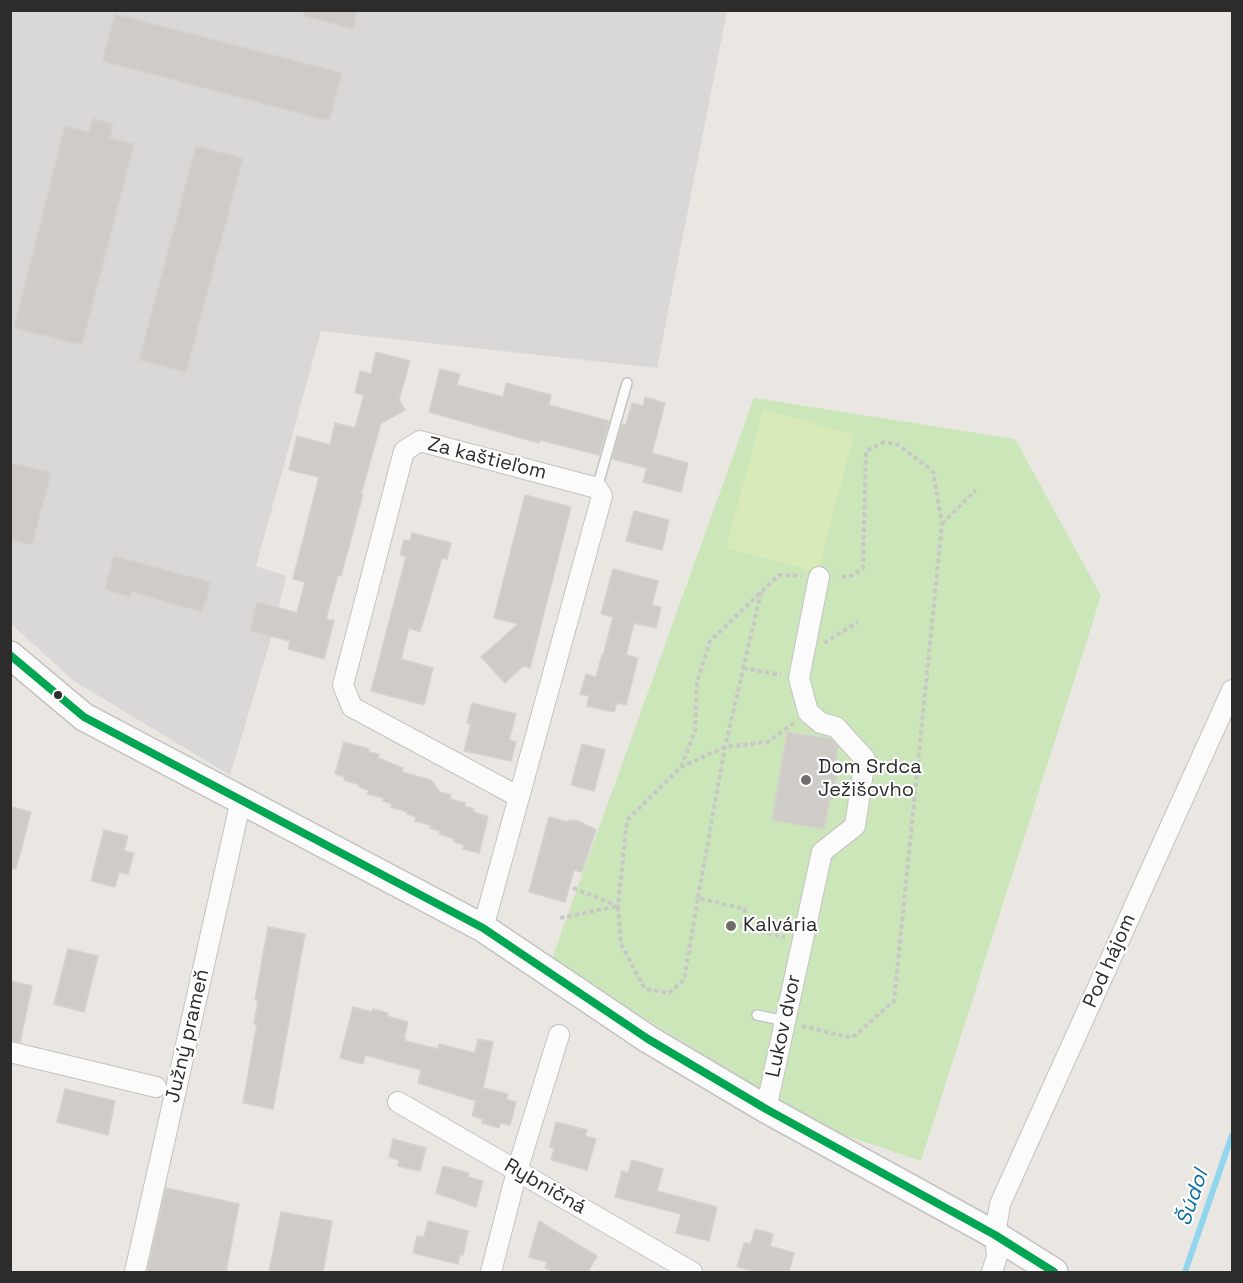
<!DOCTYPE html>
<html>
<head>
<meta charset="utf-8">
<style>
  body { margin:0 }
  #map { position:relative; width:1243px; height:1283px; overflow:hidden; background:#eae6e2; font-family:"Space Grotesk",sans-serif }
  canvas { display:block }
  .frame { position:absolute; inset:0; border:12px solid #2c2c2c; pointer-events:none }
</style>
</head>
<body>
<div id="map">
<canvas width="1243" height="1283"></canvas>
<div class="frame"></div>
</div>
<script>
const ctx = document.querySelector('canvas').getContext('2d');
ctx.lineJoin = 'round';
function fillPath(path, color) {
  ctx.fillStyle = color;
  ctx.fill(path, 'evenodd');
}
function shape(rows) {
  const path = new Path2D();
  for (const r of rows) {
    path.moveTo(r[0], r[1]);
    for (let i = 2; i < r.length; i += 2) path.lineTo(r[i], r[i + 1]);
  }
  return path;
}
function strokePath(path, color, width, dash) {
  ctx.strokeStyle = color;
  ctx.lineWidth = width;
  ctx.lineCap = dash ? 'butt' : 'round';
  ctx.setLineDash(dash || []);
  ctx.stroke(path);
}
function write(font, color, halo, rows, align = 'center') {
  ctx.font = font + ' "Space Grotesk",sans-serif';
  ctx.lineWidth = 4.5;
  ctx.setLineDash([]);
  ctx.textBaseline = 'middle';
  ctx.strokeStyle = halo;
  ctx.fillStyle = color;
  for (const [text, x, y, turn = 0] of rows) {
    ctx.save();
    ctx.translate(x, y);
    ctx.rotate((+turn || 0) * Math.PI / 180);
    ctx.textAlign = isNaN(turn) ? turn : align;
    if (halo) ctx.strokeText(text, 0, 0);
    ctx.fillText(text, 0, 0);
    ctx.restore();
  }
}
fillPath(shape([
  [10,11,727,11,657,368,321,331,256,566,286,576,274,628,230,775,74,681,11,624]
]), '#dad7d9');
fillPath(shape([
  [754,398,1015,439,1101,596,921,1161,824,1128,551,961]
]), '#cbe6b9');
fillPath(shape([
  [763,410,854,434,818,572,726,548]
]), '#d7eab7');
strokePath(shape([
  [1185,1272,1232,1135]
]), '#92d5ee', 6);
const building = shape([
  [305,10,358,10,353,29,304,16,305,10],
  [115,14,342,73,329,121,102,61,115,14],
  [93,118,113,124,110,138,134,144,82,345,14,328,65,126,89,132,93,118],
  [196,146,243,158,186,372,139,360,196,146],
  [376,352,410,361,399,400,405,410,381,423,361,494,363,494,341,576,338,575,326,619,334,621,324,659,288,649,290,641,250,631,257,602,297,613,305,582,293,579,319,477,289,470,297,436,330,445,335,423,355,428,364,395,355,393,360,371,371,374,376,352],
  [440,369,460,374,457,385,503,397,506,383,551,395,549,405,609,421,599,455,540,440,539,443,429,412,440,369],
  [645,397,665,403,652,453,688,463,681,492,643,482,647,468,612,459,622,424,626,425,632,403,643,406,645,397],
  [10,462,51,473,32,545,10,540,10,462],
  [525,495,571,507,530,668,523,666,505,683,481,657,518,624,494,618,525,495],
  [634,511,669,520,662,550,626,541,634,511],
  [412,533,451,543,447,559,442,558,420,632,409,628,401,659,433,668,424,705,371,691,406,557,400,555,404,540,410,541,412,533],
  [114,556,210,582,207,600,205,600,202,612,132,592,130,597,105,589,114,556],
  [613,569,658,581,652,605,661,607,656,628,634,623,626,655,638,658,626,705,617,703,614,712,587,706,589,696,580,694,586,674,596,677,602,655,603,656,613,617,601,614,613,569],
  [472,703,516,714,509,740,516,742,511,761,464,751,471,724,467,723,472,703],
  [787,732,831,739,838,747,835,767,838,768,833,800,830,799,824,829,772,820,787,732],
  [344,742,369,749,369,752,379,754,378,758,403,768,402,772,431,780,440,792,451,795,450,799,465,803,464,806,474,809,473,812,488,817,479,853,463,849,464,845,454,842,455,839,439,834,440,831,430,828,431,825,415,821,416,817,407,814,407,812,391,807,392,804,383,801,384,798,367,794,369,790,359,787,360,785,344,780,345,777,335,774,344,742],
  [582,744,605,750,594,791,571,785,582,744],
  [13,807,31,812,16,869,10,868,10,817,13,807],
  [549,817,568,822,569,820,578,821,596,830,582,872,574,870,565,902,529,892,549,817],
  [104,830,128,836,124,851,134,853,128,874,119,872,115,887,91,881,104,830],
  [268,927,305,934,273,1109,243,1103,257,1024,254,1024,258,1001,255,1000,268,927],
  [68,949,98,956,84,1012,54,1004,68,949],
  [10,981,32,986,20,1042,10,1040,10,981],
  [353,1007,372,1012,373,1009,388,1013,387,1016,408,1022,404,1038,406,1038,405,1041,438,1049,439,1044,475,1053,478,1039,493,1042,483,1088,508,1094,506,1099,516,1102,510,1125,500,1123,499,1128,482,1123,483,1119,472,1116,476,1101,418,1083,421,1070,365,1055,363,1064,340,1058,353,1007],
  [65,1089,115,1101,108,1135,57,1122,65,1089],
  [556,1122,587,1130,585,1136,596,1139,587,1170,551,1160,554,1148,550,1147,556,1122],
  [393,1139,426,1148,420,1171,398,1166,399,1160,389,1157,393,1139],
  [632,1160,663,1169,657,1191,717,1207,709,1241,676,1233,681,1214,615,1197,622,1171,628,1173,632,1160],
  [443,1166,469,1173,468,1177,483,1181,476,1207,436,1193,443,1166],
  [166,1188,239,1204,226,1272,147,1272,166,1188],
  [281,1212,332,1221,323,1272,269,1272,281,1212],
  [428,1221,468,1231,463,1255,460,1254,458,1264,413,1253,417,1236,424,1237,428,1221],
  [539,1221,597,1256,588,1272,550,1272,550,1270,545,1268,547,1262,529,1257,539,1221],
  [755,1229,773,1234,770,1246,794,1253,789,1272,758,1272,737,1267,744,1243,751,1244,755,1229]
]);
fillPath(building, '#cfccc8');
strokePath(building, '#d5d2ce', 1.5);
const lane = shape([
  [597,488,627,383],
  [757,1015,785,1021]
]);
const street = shape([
  [483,928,519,797,602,496,597,488,420,441,404,451,343,685,352,707,519,797],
  [10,1052,156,1087],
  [398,1102,692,1272],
  [766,1109,822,852,855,826,865,759,836,727,821,723,808,712,799,678,819,577],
  [135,1272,241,800],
  [491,1272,517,1171,559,1035],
  [992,1272,997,1256,995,1235,1000,1204,1232,690]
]);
const secondary = shape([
  [10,655,84,717,483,928,648,1039,766,1109,995,1235,1054,1272]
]);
strokePath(lane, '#c4c2c3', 12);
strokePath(street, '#c4c2c3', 22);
strokePath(secondary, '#c4c2c3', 30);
strokePath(shape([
  [942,524,976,490],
  [761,592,725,747,698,898,745,909,742,927,785,937],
  [824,643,858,622],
  [743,668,781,675],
  [681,767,695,731,697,682,710,641,779,575,801,576],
  [573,888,618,906,627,820,681,767,725,747,768,742,795,722],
  [560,918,618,906,621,944,645,989,669,993,684,980,698,898],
  [802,1026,852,1038,894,1001,942,524,933,471,898,445,884,442,866,451,863,568,849,577,838,577]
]), '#c8c8c7', 4, [4.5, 3]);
strokePath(lane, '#fcfbfb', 9);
strokePath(street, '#fcfbfb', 20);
strokePath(secondary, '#fcfbfb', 27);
strokePath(shape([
  [10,655,84,717,483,928,648,1039,766,1109,995,1235,1054,1272]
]), '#00a651', 8);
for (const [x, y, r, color] of [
  [58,695,5,"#2c2c2c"],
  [806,780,6,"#6e6d6c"],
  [731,926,6,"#6e6d6c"]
]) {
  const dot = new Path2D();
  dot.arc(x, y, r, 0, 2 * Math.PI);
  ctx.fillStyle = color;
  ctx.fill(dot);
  strokePath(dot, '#fff', 2);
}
write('20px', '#2c2c2c', '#fff', [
  ["Za kaštieľom",487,459,14],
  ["Pod hájom",1110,961,-66],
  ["Lukov dvor",784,1026,-78],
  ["Južný prameň",188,1036,-77],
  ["Rybničná",545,1187,30]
]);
write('20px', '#2c2c2c', '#fff', [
  ["Dom Srdca",818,768],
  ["Ježišovho",818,791],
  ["Kalvária",743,926]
], 'left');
write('italic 21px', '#086ca4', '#fff', [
  ["Šúdol",1193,1198,-71]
]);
</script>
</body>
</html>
